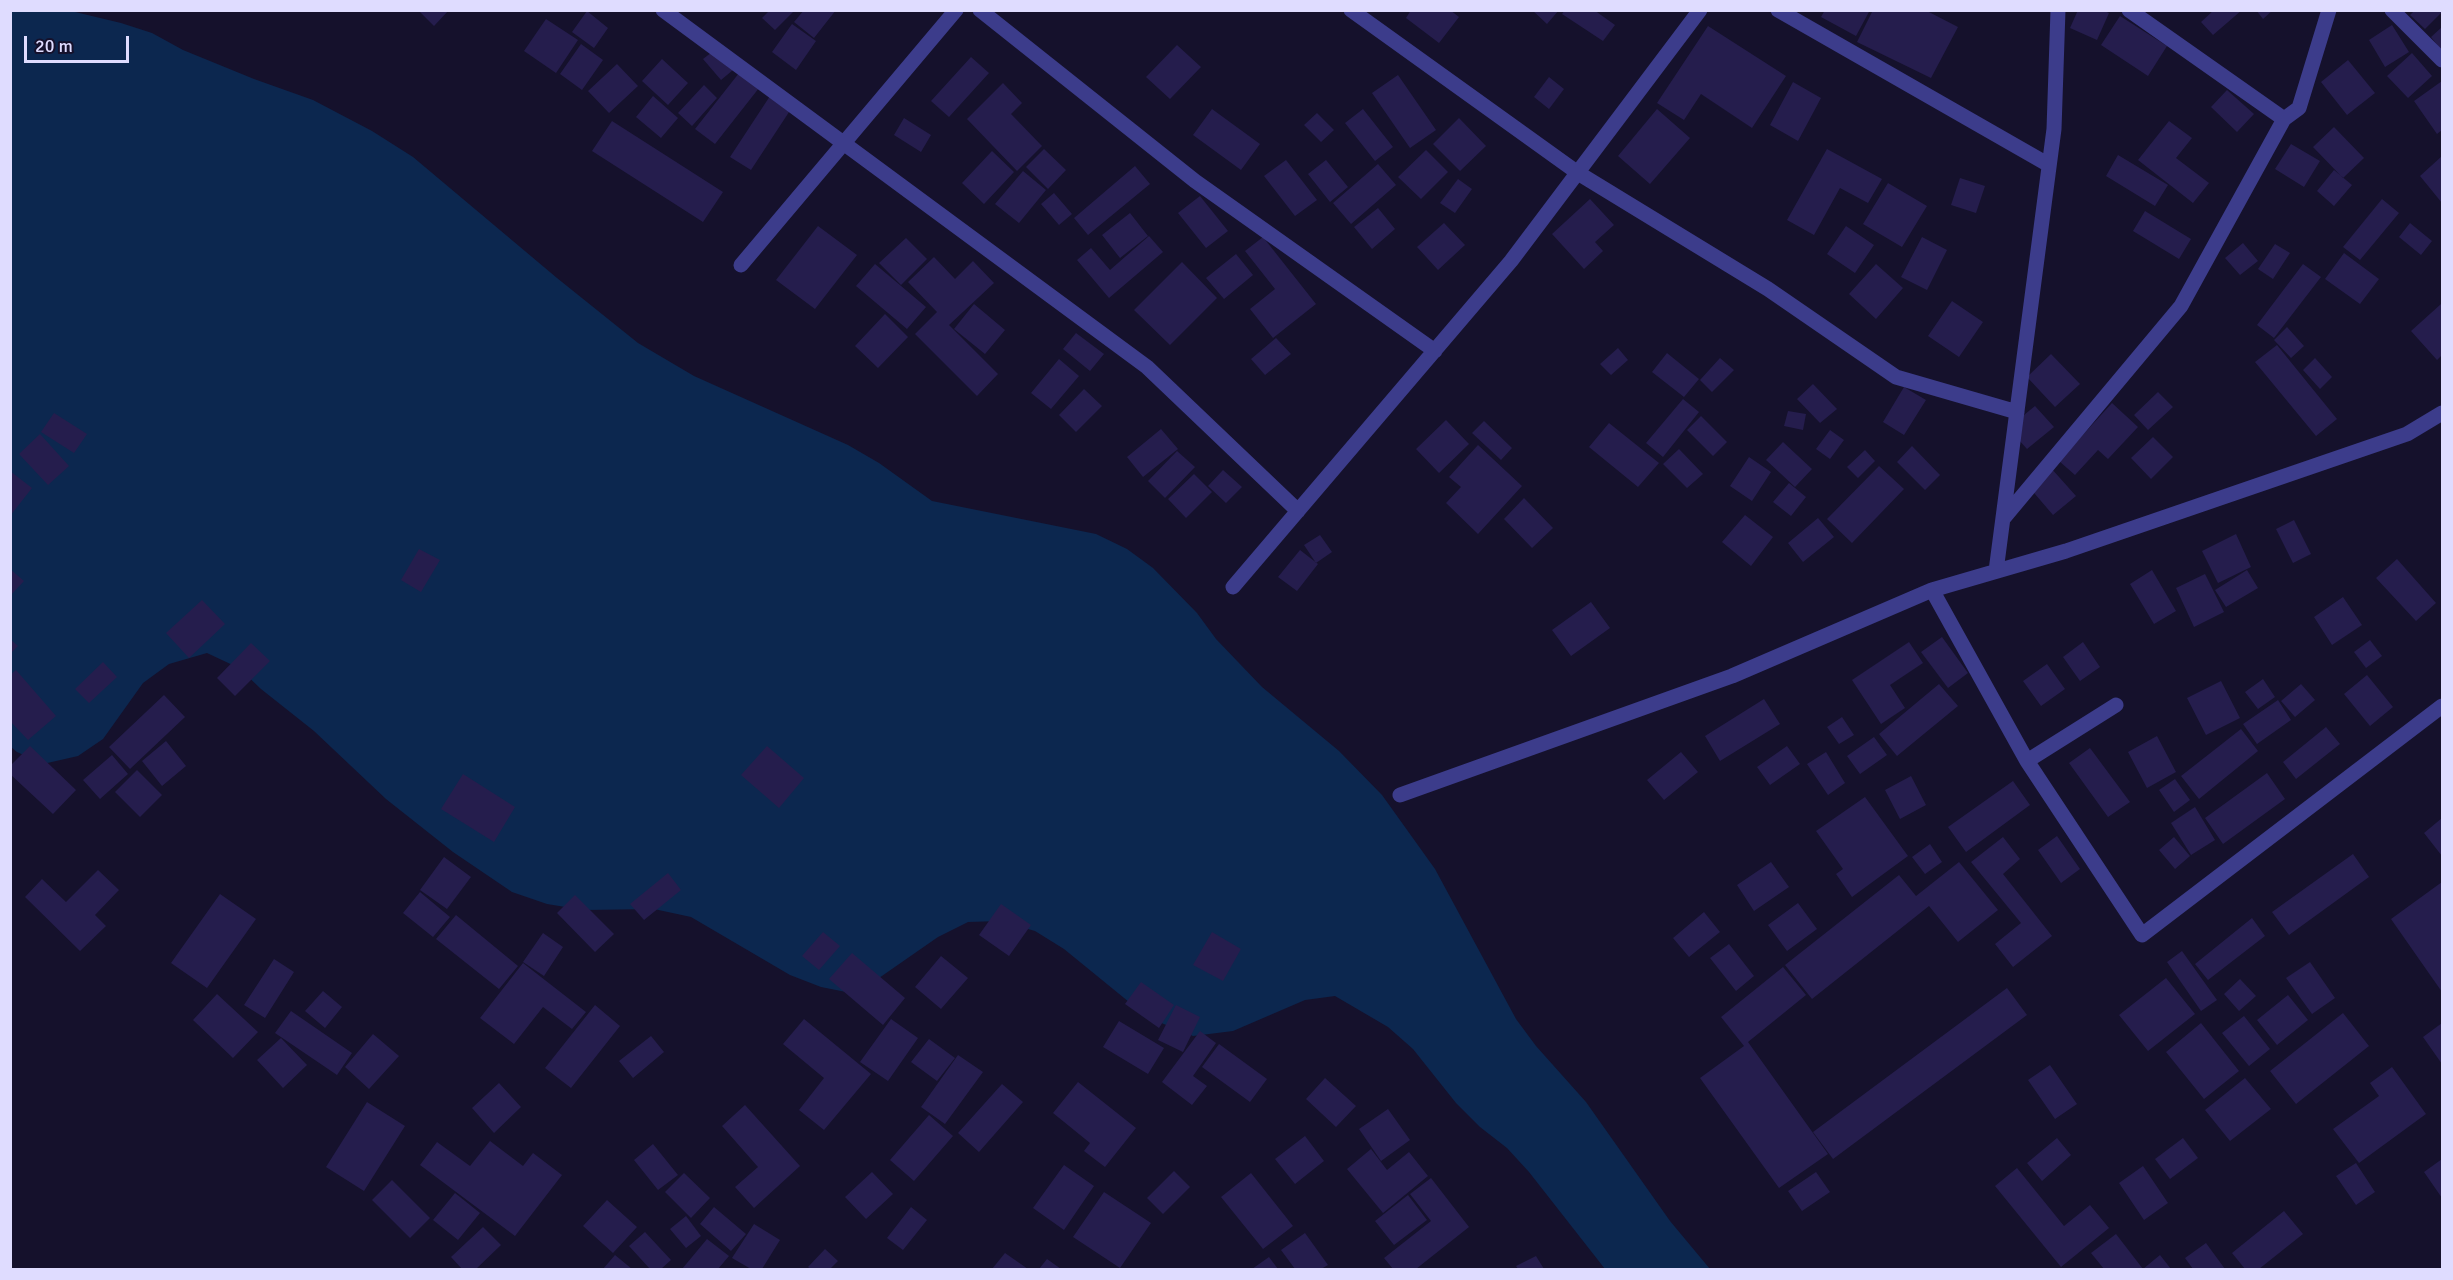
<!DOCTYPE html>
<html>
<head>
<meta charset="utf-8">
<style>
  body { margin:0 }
  #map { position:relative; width:2453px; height:1280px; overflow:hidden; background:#15112c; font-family:Signika,sans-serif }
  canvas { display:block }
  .frame { position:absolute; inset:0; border:12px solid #dfdcff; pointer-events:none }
  .scale { position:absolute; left:24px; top:36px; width:105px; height:27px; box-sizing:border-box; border:3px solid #dfdcff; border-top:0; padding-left:8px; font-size:18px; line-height:21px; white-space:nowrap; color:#dfdcff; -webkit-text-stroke:4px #15112c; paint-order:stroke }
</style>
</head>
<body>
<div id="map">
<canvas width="2453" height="1280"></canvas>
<div class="frame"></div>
<div class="scale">20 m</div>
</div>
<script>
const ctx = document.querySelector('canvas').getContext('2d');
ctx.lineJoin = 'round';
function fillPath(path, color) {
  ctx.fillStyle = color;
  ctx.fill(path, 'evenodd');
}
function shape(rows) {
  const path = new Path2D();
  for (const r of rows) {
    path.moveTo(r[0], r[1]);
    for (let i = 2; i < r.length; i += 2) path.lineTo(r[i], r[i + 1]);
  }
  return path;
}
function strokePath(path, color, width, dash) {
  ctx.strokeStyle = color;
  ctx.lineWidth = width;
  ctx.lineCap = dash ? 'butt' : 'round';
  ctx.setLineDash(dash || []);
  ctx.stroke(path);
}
fillPath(shape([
  [11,11,71,11,121,23,152,33,183,50,254,79,313,100,372,131,413,157,557,278,638,343,694,376,848,445,879,463,932,501,1096,534,1127,549,1153,568,1197,613,1216,639,1262,687,1339,751,1382,795,1435,869,1516,1019,1536,1046,1586,1102,1670,1221,1710,1269,1605,1269,1529,1172,1507,1148,1480,1127,1456,1103,1413,1049,1388,1027,1335,996,1305,1000,1233,1031,1193,1036,1159,1022,1129,1002,1064,949,1035,931,1000,921,968,922,938,937,879,978,851,993,821,987,790,975,691,917,654,909,584,910,547,904,512,892,453,852,386,799,314,731,261,689,239,668,207,653,169,664,143,683,103,739,78,756,43,764,17,752,11,747]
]), '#0c274f');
fillPath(shape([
  [418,10,449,10,434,26],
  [770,10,795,10,775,30,762,18],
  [804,10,836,10,814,38,794,22],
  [1411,10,1450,10,1459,17,1439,43,1406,18],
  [1532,10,1559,10,1547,24],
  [1565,10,1594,10,1615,25,1603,41,1562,14],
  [1825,10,1870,10,1856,36,1821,17],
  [1873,10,1925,10,1958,27,1931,78,1857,42],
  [2078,10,2102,10,2109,13,2097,40,2070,28],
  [2214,10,2242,10,2213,35,2201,22],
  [2256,10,2273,10,2263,19],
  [2415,10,2442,10,2442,12,2425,29,2410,15],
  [587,11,608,28,594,48,572,32],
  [2120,16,2167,46,2148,76,2101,45],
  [546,19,578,40,556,73,524,51],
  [792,24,816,41,796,70,772,52],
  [2392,25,2409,52,2385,67,2369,40],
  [1708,26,1786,76,1752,128,1701,94,1684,120,1657,103],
  [2442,27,2442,51,2431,37],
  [581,44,603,60,582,90,560,74],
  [1177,45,1201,67,1170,99,1146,77],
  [716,49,733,70,721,80,703,59],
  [2412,53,2432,76,2408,98,2387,76],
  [971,57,989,73,949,117,931,101],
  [662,59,688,83,668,105,642,81],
  [2348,60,2375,93,2347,115,2321,82],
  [617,64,638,86,609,113,588,91],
  [739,73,759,88,715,144,695,129],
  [1398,75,1436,130,1410,148,1372,93],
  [1549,77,1564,89,1549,109,1534,97],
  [2442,81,2442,130,2437,134,2414,101],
  [1793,82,1821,98,1798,141,1770,125],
  [1003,83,1022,103,1011,114,1042,146,1017,171,967,119],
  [704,85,717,98,692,126,678,113],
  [2227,90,2254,114,2237,132,2211,107],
  [653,96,678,118,661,138,636,117],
  [770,96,791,109,751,170,730,157],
  [1212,109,1260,144,1241,170,1193,135],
  [1363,109,1393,147,1375,161,1345,123],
  [1657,109,1690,138,1650,184,1618,156],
  [1317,113,1334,130,1321,142,1304,125],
  [904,118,931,135,921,152,894,135],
  [1459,118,1486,146,1460,171,1433,144],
  [612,121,723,192,703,222,592,151],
  [2169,121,2192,138,2176,158,2209,183,2193,203,2138,160],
  [2334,127,2364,158,2343,178,2313,147],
  [2291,144,2320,161,2304,187,2275,169],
  [1044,149,1066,170,1048,189,1026,167],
  [1827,149,1882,179,1868,203,1840,188,1814,235,1787,220],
  [1426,150,1448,172,1421,199,1398,177],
  [992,151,1014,172,984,204,962,183],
  [2118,155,2168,185,2155,206,2106,176],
  [2442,156,2442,203,2420,176],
  [1286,160,1317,200,1295,216,1264,176],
  [1326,160,1348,187,1330,202,1308,174],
  [1378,164,1396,185,1351,224,1333,203],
  [1135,166,1150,184,1088,235,1074,218],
  [2334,170,2352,185,2334,206,2317,191],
  [1023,171,1046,190,1019,223,995,204],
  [1960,178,1985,186,1976,213,1951,205],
  [1458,179,1472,189,1455,213,1440,203],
  [1888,183,1927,206,1902,247,1863,224],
  [1054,193,1072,214,1059,225,1041,204],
  [1200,196,1228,231,1206,248,1178,213],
  [1590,199,1614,225,1595,242,1603,251,1584,269,1552,234],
  [2382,199,2399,213,2360,260,2343,247],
  [1378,208,1395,229,1372,249,1354,227],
  [2145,211,2191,239,2179,259,2133,231],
  [1130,213,1148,236,1120,258,1102,235],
  [1444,223,1465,245,1438,270,1417,247],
  [2410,223,2432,241,2421,255,2399,237],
  [818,226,857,255,815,309,776,280],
  [1846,226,1874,245,1855,273,1827,254],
  [1149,236,1163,252,1109,298,1077,260,1091,248,1110,270],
  [1263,237,1316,304,1273,338,1250,309,1275,289,1245,251],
  [1922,237,1947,250,1927,290,1901,277],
  [906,238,927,259,901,285,879,263],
  [2243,243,2258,261,2240,275,2225,258],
  [2275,244,2290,253,2273,279,2258,269],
  [2344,253,2379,279,2360,304,2325,279],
  [1236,254,1253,275,1224,299,1206,278],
  [934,257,955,279,973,261,994,283,949,325,998,374,977,396,915,334,937,312,908,282],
  [1182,262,1217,298,1170,345,1134,310],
  [875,264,926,307,907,329,856,286],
  [1876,264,1903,288,1876,319,1849,294],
  [2303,264,2321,277,2274,338,2257,325],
  [1952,301,1983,322,1959,357,1928,336],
  [974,304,1005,330,985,354,954,329],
  [2441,304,2442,355,2437,360,2411,331],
  [885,314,908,337,878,368,855,346],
  [2287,327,2304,346,2291,358,2274,340],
  [1076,333,1104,354,1090,371,1063,349],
  [1276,338,1291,354,1265,375,1251,359],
  [2277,345,2337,419,2316,436,2255,362],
  [1618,348,1628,360,1611,375,1600,364],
  [1667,353,1699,379,1684,397,1652,372],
  [2051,354,2080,384,2055,407,2027,377],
  [1720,358,1734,370,1712,392,1700,380],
  [2315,358,2332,377,2320,389,2303,370],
  [1059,359,1079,376,1051,409,1031,393],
  [1813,384,1837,409,1820,423,1797,399],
  [1904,387,1926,400,1904,435,1883,422],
  [1084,389,1102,406,1076,432,1059,415],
  [2158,392,2173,407,2148,430,2134,415],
  [1683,399,1699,412,1663,457,1646,443],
  [2112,403,2138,427,2108,459,2098,450,2075,475,2059,461],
  [2035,406,2054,427,2027,449,2008,428],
  [1788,411,1806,414,1803,430,1784,426],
  [54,413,87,434,74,453,41,432],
  [1701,416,1727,442,1713,456,1687,430],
  [1446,420,1469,444,1439,473,1416,449],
  [1484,421,1512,448,1501,460,1472,433],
  [1609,423,1659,463,1638,487,1589,447],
  [1161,429,1178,449,1143,477,1127,457],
  [1830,430,1844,440,1830,459,1816,449],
  [40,434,69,466,48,485,19,454],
  [2153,437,2173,457,2151,479,2131,458],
  [1783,442,1812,469,1795,487,1766,460],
  [1478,445,1522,486,1478,534,1446,503,1461,487,1449,477],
  [1912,446,1940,475,1925,490,1897,462],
  [1679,449,1703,474,1687,488,1663,464],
  [1865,450,1875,461,1858,478,1847,467],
  [1177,451,1195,467,1165,498,1148,481],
  [1749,457,1771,472,1752,501,1730,486],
  [1879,466,1904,489,1852,543,1827,519],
  [2051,468,2076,496,2053,515,2029,487],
  [1223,470,1242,487,1226,503,1208,486],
  [10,471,32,488,10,516],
  [1194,474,1212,492,1186,518,1168,499],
  [1789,483,1806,497,1791,516,1773,502],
  [1524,498,1553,528,1532,548,1504,519],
  [1745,515,1773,537,1751,566,1722,542],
  [1818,518,1834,537,1803,562,1788,543],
  [2294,520,2311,554,2293,563,2276,529],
  [2236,534,2251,567,2218,583,2202,551],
  [1320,535,1332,552,1316,563,1304,545],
  [419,549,440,560,421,592,401,580],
  [1300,550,1318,564,1297,591,1278,577],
  [2397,559,2436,603,2416,621,2376,578],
  [10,569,24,581,10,596],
  [2152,570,2176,611,2154,624,2130,584],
  [2247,570,2258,588,2226,607,2215,590],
  [2205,574,2224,612,2194,627,2176,588],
  [2343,597,2362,625,2332,645,2314,617],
  [202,600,225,624,189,658,166,633],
  [1591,602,1610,628,1571,656,1552,630],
  [1942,637,1968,673,1948,688,1921,652],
  [10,639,18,646,10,654],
  [2370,640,2382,656,2366,668,2354,652],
  [1909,642,1923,663,1890,685,1905,708,1881,724,1852,680],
  [2083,642,2100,667,2080,681,2063,657],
  [251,643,270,661,235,696,217,678],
  [103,662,117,677,89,703,75,689],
  [2047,664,2065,689,2041,706,2023,681],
  [16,670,56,716,28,740,10,721,10,675],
  [2367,675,2393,707,2370,726,2344,694],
  [2263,679,2275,697,2258,709,2245,692],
  [2221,681,2240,718,2206,735,2187,698],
  [1939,684,1958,706,1897,756,1879,734],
  [2301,684,2315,700,2295,717,2281,701],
  [164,695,185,717,130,769,109,747],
  [1764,699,1780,724,1720,761,1705,736],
  [2278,700,2291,720,2257,744,2243,724],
  [1842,717,1854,735,1839,744,1827,727],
  [2326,727,2340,744,2296,779,2283,762],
  [2241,729,2258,751,2199,799,2181,776],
  [2157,736,2176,772,2147,788,2128,752],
  [1874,737,1887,755,1860,774,1847,756],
  [166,741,186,766,162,786,142,761],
  [30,746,76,790,53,814,10,774,10,766],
  [767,746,804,778,779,808,741,775],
  [1787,746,1800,764,1770,785,1757,767],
  [2090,748,2130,802,2108,817,2069,763],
  [1681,752,1698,772,1664,800,1647,780],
  [1826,752,1845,783,1828,795,1807,764],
  [112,755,128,774,100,799,83,780],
  [137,770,162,795,140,817,115,792],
  [2267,773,2285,799,2223,844,2205,818],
  [463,774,515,807,494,842,441,809],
  [1911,776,1926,805,1900,819,1885,790],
  [2175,779,2190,800,2174,812,2159,790],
  [2013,781,2030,805,1966,852,1948,827],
  [1865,797,1908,856,1852,897,1836,874,1843,869,1816,831],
  [2195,807,2215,840,2191,855,2171,823],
  [2442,818,2442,856,2424,833],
  [2057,836,2080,869,2061,883,2038,850],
  [2003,837,2020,859,2003,874,2052,936,2013,967,1995,944,2021,923,1971,862],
  [2174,837,2190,856,2175,869,2159,850],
  [1930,844,1942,862,1925,874,1912,857],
  [2353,854,2369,877,2289,935,2272,912],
  [444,857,471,877,447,909,420,890],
  [1771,862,1789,887,1754,911,1737,885],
  [1959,862,1998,910,1958,942,1929,906,1812,999,1785,965,1899,875,1916,896],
  [98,870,119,890,95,915,106,926,80,951,25,897,42,879,66,902],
  [668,873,681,890,644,920,630,904],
  [2442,882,2442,992,2391,919],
  [420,892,450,917,433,937,403,913],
  [220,894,256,919,207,988,171,963],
  [575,895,614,934,595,952,557,913],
  [1798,903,1817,929,1787,951,1768,925],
  [1001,904,1031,925,1009,956,979,935],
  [1704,912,1720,932,1689,957,1673,938],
  [456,915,518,966,499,989,436,939],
  [2252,918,2265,936,2208,980,2195,964],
  [823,932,840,946,819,970,802,956],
  [1212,932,1241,949,1223,981,1193,965],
  [543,933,563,947,544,976,523,962],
  [1729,944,1754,976,1736,991,1710,958],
  [2182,951,2217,1000,2201,1011,2167,962],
  [852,953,905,998,883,1025,829,979],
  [941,956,968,978,941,1009,915,987],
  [274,959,294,972,265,1018,244,1005],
  [2310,962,2335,998,2312,1014,2286,978],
  [523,963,586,1012,572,1029,543,1007,514,1044,480,1018],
  [1783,967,1806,995,1748,1042,1828,1154,1779,1188,1700,1078,1744,1046,1721,1017],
  [2166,978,2195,1014,2148,1051,2119,1015],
  [2240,979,2256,996,2239,1011,2224,994],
  [1141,982,1174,1005,1159,1028,1125,1004],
  [2007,988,2027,1015,1833,1159,1813,1132],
  [323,991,342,1007,325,1028,305,1011],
  [217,994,258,1032,233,1058,193,1020],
  [2288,995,2308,1020,2277,1045,2257,1020],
  [595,1005,620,1026,571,1088,545,1068],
  [1176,1005,1200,1017,1183,1052,1158,1040],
  [291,1011,352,1053,337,1075,275,1033],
  [2343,1013,2369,1046,2296,1104,2270,1071],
  [2244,1016,2270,1049,2249,1066,2222,1033],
  [804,1019,871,1074,824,1130,799,1110,824,1078,783,1044],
  [891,1019,918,1038,888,1081,860,1062],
  [1119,1021,1164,1048,1148,1074,1103,1047],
  [2201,1023,2239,1071,2204,1099,2166,1052],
  [2442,1023,2442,1064,2423,1037],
  [1200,1031,1216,1043,1193,1076,1207,1086,1192,1105,1162,1082],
  [373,1034,399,1056,369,1089,345,1067],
  [651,1036,664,1052,633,1078,619,1061],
  [281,1038,307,1065,283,1088,257,1060],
  [929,1039,955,1058,937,1081,911,1062],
  [1219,1044,1267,1079,1250,1102,1202,1067],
  [958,1055,983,1072,945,1124,921,1107],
  [2050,1065,2077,1104,2055,1119,2028,1080],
  [2392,1067,2426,1114,2359,1163,2333,1129,2379,1096,2370,1083],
  [1325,1078,1356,1106,1336,1127,1306,1099],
  [2245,1078,2271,1109,2230,1141,2205,1110],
  [1078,1082,1136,1128,1105,1167,1084,1151,1090,1143,1053,1113],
  [499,1083,521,1107,494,1133,472,1108],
  [1002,1084,1023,1102,979,1152,958,1133],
  [367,1102,405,1126,364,1191,326,1167],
  [745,1105,800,1166,754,1208,735,1187,758,1167,722,1126],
  [1388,1109,1410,1140,1381,1161,1359,1129],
  [929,1115,953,1136,914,1181,890,1160],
  [1305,1136,1324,1161,1295,1184,1275,1159],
  [2057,1138,2071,1155,2042,1181,2027,1163],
  [2183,1138,2198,1158,2170,1179,2155,1159],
  [490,1141,523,1166,533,1153,562,1175,515,1236,420,1165,437,1142,470,1166],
  [653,1144,678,1175,658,1190,634,1160],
  [1371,1149,1387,1170,1409,1152,1428,1176,1383,1213,1347,1169],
  [2442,1159,2442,1198,2424,1172],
  [2356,1163,2375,1192,2356,1205,2336,1176],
  [1064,1165,1094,1186,1064,1230,1033,1208],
  [2143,1166,2168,1203,2144,1220,2119,1183],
  [2017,1168,2064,1226,2090,1205,2109,1228,2061,1267,1995,1186],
  [1174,1171,1190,1187,1163,1214,1147,1198],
  [872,1172,893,1194,866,1219,845,1197],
  [1816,1172,1830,1192,1802,1211,1788,1191],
  [684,1173,710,1198,691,1218,665,1192],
  [1251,1173,1293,1226,1263,1249,1221,1197],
  [1431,1178,1469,1227,1416,1269,1393,1269,1384,1258,1431,1221,1410,1194],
  [392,1180,430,1218,410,1238,372,1200],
  [1104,1192,1151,1223,1120,1268,1073,1237],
  [455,1193,480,1213,458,1240,433,1220],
  [1408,1195,1427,1220,1394,1245,1375,1221],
  [607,1200,637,1227,613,1253,583,1226],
  [714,1207,746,1234,731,1251,700,1224],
  [911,1207,927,1220,903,1250,887,1238],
  [2284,1211,2303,1234,2259,1269,2245,1269,2232,1253],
  [686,1216,701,1236,686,1248,670,1229],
  [754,1224,780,1240,762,1269,751,1269,732,1258],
  [483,1227,501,1245,476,1269,462,1269,451,1257],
  [645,1232,671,1260,661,1269,650,1269,629,1246],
  [1305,1233,1328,1265,1321,1269,1295,1269,1281,1250],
  [2116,1234,2143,1269,2160,1255,2171,1269,2104,1269,2091,1253],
  [707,1239,729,1256,718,1269,682,1269],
  [2206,1243,2225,1269,2193,1269,2185,1258],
  [825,1249,838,1261,830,1269,811,1269,808,1267],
  [1005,1253,1028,1269,992,1269],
  [615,1255,632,1269,603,1269],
  [1536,1256,1544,1269,1518,1269,1516,1266],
  [1269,1257,1278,1269,1252,1269],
  [1047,1259,1061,1269,1039,1269]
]), '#251d4d');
strokePath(shape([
  [663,10,1147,367,1298,511],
  [980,10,1195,181,1435,351],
  [1351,10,1578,173,1768,289,1896,377,2017,412],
  [1778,10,2049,165],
  [2129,10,2284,119],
  [2392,10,2442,60],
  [741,265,956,10],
  [2003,519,2181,306,2284,119,2299,108,2329,10],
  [1996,571,2054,129,2058,10],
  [1233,587,1511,261,1700,10],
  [1932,590,2027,761,2142,935,2442,706],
  [2027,761,2116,705],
  [1400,795,1732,676,1932,590,2066,551,2407,434,2442,413]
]), '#3c3c8b', 15);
</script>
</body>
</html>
